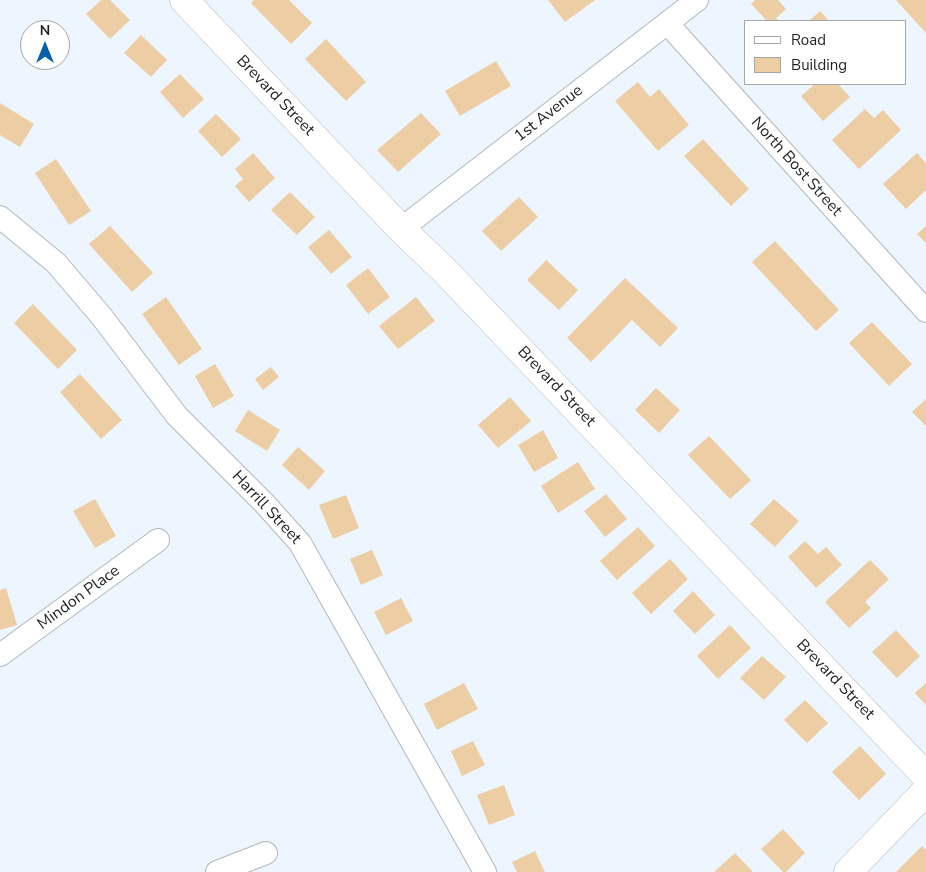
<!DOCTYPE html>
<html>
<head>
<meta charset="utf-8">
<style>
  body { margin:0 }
  #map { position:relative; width:926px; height:872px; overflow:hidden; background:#edf5fe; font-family:"Nunito Sans",sans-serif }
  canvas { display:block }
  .legend { position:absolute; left:744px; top:20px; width:162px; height:65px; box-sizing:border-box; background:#fff; border:1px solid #a5a6a7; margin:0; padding:6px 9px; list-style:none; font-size:15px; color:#1d2023 }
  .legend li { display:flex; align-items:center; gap:10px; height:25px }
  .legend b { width:25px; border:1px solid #a5a6a7 }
  .north { position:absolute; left:20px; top:20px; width:50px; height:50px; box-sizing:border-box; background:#fff; border:1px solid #a5a6a7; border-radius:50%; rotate:0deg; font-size:14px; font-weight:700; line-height:20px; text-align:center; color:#1d2023 }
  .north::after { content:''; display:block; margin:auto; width:18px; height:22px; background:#0460ad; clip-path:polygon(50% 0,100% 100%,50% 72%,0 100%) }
</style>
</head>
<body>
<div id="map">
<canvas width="926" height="872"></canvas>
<ul class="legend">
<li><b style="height:6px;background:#fff"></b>Road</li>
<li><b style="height:14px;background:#edcda3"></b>Building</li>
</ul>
<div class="north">N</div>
</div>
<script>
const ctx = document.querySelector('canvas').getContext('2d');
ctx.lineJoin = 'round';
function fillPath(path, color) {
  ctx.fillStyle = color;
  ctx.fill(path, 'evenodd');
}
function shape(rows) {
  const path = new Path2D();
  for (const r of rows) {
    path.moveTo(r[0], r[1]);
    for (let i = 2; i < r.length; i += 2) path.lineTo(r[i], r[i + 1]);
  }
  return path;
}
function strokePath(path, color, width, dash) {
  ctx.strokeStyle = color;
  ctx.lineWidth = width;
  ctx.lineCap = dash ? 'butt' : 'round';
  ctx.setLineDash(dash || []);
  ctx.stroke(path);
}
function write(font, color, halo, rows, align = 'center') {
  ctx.font = font + ' "Nunito Sans",sans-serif';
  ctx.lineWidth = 4;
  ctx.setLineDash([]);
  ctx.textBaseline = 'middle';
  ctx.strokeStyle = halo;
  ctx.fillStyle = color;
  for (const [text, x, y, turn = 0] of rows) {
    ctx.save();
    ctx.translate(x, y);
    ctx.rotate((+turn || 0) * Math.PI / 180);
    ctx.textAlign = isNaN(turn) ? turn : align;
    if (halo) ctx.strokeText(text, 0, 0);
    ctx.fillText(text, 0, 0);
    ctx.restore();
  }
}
fillPath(shape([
  [101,0,110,0,130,20,110,39,86,14],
  [254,0,289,0,312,23,291,44,251,3],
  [548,0,595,0,565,22],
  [755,0,778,0,786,9,776,18,779,21,767,21,751,4],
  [896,0,926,0,926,33],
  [820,11,829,21,809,21],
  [141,35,167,60,151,77,124,53],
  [326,39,366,82,346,101,305,59],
  [496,61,511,86,460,116,445,91],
  [180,74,204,99,183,118,160,92],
  [638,82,650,97,659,89,689,125,658,151,615,101],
  [815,84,838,84,850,97,823,121,801,96],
  [0,103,34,124,20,147,0,135],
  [865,109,874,118,883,110,901,130,859,169,832,140],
  [421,113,441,134,398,172,377,150],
  [216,114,241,139,222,157,198,131],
  [703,139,749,189,731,206,684,156],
  [253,153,275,178,249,202,235,186,243,179,235,169],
  [917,153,926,163,926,190,906,209,883,184],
  [56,159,91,211,69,225,35,173],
  [290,192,315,217,297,235,271,210],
  [519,197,538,217,501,251,482,231],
  [110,226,153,273,132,292,89,244],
  [926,226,926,243,917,234],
  [329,230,352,257,331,274,308,247],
  [775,241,839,310,816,331,752,262],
  [546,260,578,290,559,310,527,280],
  [368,268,390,297,368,314,346,285],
  [625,278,678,328,660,347,632,320,591,362,567,338],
  [166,297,202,349,179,365,142,314],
  [416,297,435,321,398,349,379,326],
  [33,304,77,350,58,369,14,323],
  [872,322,912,364,889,386,849,343],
  [215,364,234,396,213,408,195,376],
  [271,367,279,377,263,390,255,379],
  [80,374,122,420,101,439,60,392],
  [656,388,680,410,659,433,635,410],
  [510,397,531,421,498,448,478,425],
  [926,399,926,426,912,412],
  [248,410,280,430,267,451,235,431],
  [543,430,558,458,534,472,518,445],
  [709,436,751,480,730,499,688,455],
  [298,447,325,471,309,490,282,465],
  [578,462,595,489,558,513,541,486],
  [606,494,627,519,605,537,584,511],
  [346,495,359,528,333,539,319,505],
  [95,499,116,536,95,548,73,511],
  [774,499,799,521,775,547,750,524],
  [638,527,655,546,617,580,600,561],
  [805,541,818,554,826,547,842,565,816,588,788,557],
  [372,550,383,575,361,585,350,559],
  [670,559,688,579,651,614,632,593],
  [870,560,889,579,865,602,871,608,849,628,825,602],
  [6,588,17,625,0,630,0,590],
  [693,591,715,615,695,634,673,611],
  [401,598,413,621,386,635,374,612],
  [730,625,751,648,718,679,697,656],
  [896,630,920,656,897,678,872,652],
  [762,656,786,677,764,700,740,678],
  [464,683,478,709,437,730,424,704],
  [926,683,926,705,915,693],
  [805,700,828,723,807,743,784,720],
  [473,741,485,765,462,776,451,751],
  [860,746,886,774,859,800,832,772],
  [504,785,515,815,489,825,477,795],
  [783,829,805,853,786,872,783,872,761,849],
  [922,846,926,850,926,872,896,872],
  [535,851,545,872,517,872,512,862],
  [735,853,753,872,714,872]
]), '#edcda3');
const minor = shape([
  [667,23,926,311],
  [0,217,56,263,102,317,177,416,265,504,300,543,485,872],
  [401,229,697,0],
  [0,655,158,540],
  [217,872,266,853]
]);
const tertiary = shape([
  [184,0,401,229,444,270,926,776],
  [848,872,926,791]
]);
strokePath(minor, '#b0b7bf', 24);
strokePath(tertiary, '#b0b7bf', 29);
strokePath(minor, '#fff', 22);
strokePath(tertiary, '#fff', 28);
write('16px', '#1d2023', '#fff', [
  ["Brevard Street",275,96,46],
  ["1st Avenue",549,114,-38],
  ["North Bost Street",796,167,48],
  ["Brevard Street",556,387,46],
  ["Harrill Street",266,508,47],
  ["Mindon Place",79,598,-36],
  ["Brevard Street",835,680,46]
]);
</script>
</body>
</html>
